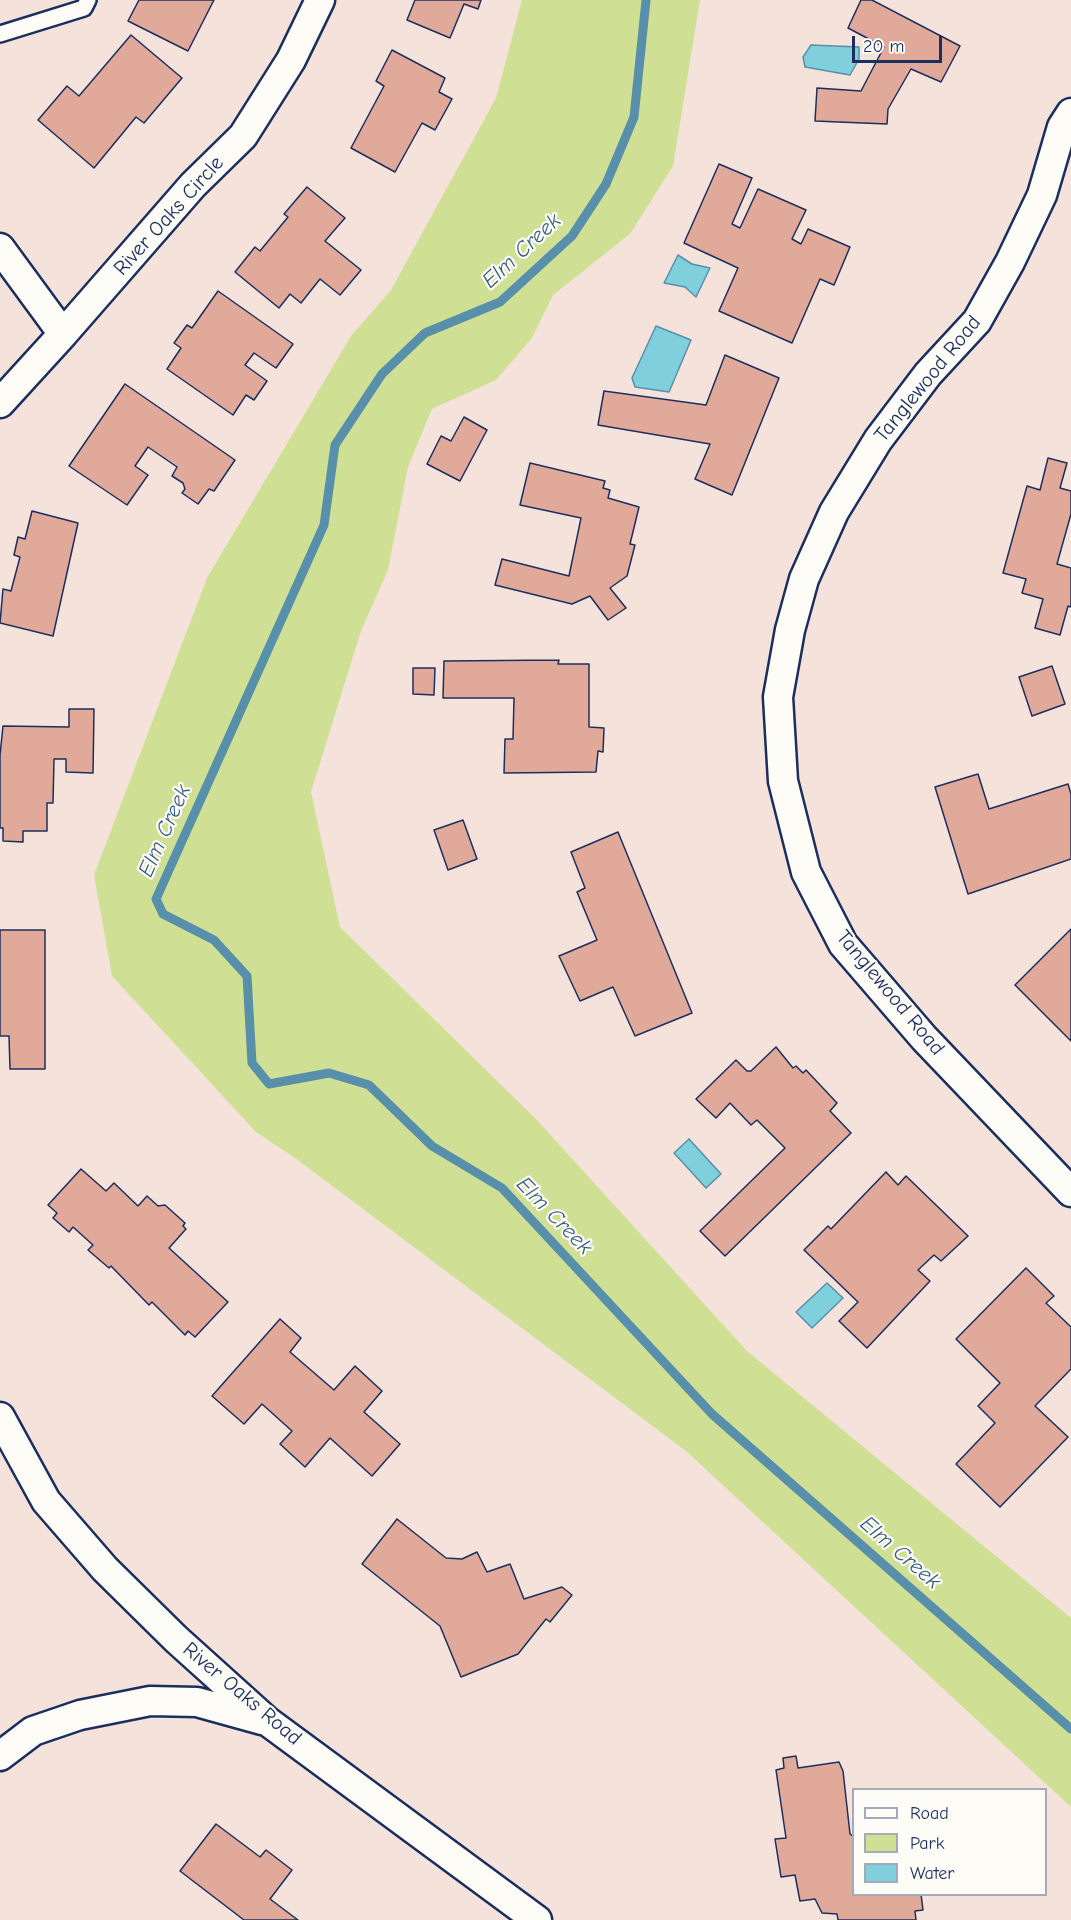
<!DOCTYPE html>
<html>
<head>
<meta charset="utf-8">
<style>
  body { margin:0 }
  #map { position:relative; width:1071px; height:1920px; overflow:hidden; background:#f5e3db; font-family:"Comic Neue",sans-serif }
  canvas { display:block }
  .legend { position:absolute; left:852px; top:1788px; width:195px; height:108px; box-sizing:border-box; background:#fdfcf7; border:2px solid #a3aaba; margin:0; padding:8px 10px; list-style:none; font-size:18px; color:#1b2f5e }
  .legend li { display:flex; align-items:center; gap:12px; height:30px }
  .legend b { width:30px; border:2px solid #a3aaba }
  .scale { position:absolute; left:852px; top:36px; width:90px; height:27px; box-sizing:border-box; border:3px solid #1b2f5e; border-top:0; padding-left:8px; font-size:18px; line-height:21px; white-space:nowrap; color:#1b2f5e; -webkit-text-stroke:4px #fdfcf7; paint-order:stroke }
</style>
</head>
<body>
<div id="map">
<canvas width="1071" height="1920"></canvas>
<ul class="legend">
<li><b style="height:8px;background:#fdfcf7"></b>Road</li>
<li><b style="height:16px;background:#cfe094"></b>Park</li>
<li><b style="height:16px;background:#80cfdc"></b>Water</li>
</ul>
<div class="scale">20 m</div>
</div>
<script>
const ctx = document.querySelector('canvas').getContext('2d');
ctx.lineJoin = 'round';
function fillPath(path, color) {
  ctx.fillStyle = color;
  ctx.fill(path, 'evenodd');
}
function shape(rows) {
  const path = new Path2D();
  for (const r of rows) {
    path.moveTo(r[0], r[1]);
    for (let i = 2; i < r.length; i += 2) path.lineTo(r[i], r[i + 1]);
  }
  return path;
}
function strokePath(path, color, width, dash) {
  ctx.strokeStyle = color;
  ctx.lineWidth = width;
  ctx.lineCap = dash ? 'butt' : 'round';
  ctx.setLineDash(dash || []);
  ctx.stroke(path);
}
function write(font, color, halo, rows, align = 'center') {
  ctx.font = font + ' "Comic Neue",sans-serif';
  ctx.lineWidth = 4.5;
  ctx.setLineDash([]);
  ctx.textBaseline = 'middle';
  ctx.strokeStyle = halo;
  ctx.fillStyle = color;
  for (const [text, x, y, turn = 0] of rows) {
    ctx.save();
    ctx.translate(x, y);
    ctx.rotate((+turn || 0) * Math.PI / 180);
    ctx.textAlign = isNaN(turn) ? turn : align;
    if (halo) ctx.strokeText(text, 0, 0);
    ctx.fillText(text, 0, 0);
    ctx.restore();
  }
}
fillPath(shape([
  [522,0,700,0,673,166,630,234,553,295,532,338,496,380,432,409,408,467,388,570,361,631,311,792,340,927,536,1119,747,1351,1071,1618,1071,1807,686,1451,295,1158,256,1132,112,976,94,875,207,578,351,336,391,290,496,98]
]), '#cfe094');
const water = shape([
  [811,45,859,47,859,59,850,75,805,67,803,57,811,45],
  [678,255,692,264,710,268,696,297,685,287,664,283,678,255],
  [656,326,691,340,669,392,635,387,632,378,656,326],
  [689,1139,721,1174,706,1188,674,1153,689,1139],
  [827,1283,843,1298,812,1328,796,1312,827,1283]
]);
fillPath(water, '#80cfdc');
strokePath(water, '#588faa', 1.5);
strokePath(shape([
  [646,0,634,117,606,184,572,236,500,302,425,333,382,374,335,445,324,525,156,899,163,914,214,940,247,976,252,1063,269,1084,329,1073,369,1085,432,1146,502,1188,712,1414,1071,1729]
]), '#588faa', 9);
const building = shape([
  [139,0,214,0,188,51,128,21,139,0],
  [415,0,481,0,478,9,464,4,450,38,407,20,415,0],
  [861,0,872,0,960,46,941,82,911,69,888,109,887,124,815,121,817,88,861,91,884,47,848,28,861,0],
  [131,35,182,78,144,123,136,117,94,168,38,120,67,86,79,96,131,35],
  [392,50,445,78,439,92,452,99,435,130,422,123,395,172,351,148,384,86,376,81,392,50],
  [719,164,752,178,732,224,740,228,758,189,806,210,792,239,801,244,808,229,850,247,834,285,820,279,792,343,719,311,738,268,684,243,719,164],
  [307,187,345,218,325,241,361,270,340,295,320,279,301,303,290,294,279,308,235,272,255,247,260,251,288,217,284,214,307,187],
  [218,291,293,344,276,368,254,353,245,365,267,381,254,400,246,395,233,415,167,369,181,348,174,343,187,325,192,328,218,291],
  [725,355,779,378,732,495,695,479,710,444,598,425,604,391,706,405,725,355],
  [125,384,235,460,214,491,209,489,198,504,182,493,185,489,183,483,172,476,177,467,148,447,135,466,148,475,127,505,69,466,125,384],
  [464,417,487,430,460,481,427,464,441,436,451,441,464,417],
  [1048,458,1067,463,1060,488,1071,491,1071,514,1057,564,1071,568,1071,607,1068,606,1060,635,1035,628,1043,599,1022,593,1026,579,1003,573,1027,486,1040,490,1048,458],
  [530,463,605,481,603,488,610,490,608,498,639,507,630,544,635,545,627,576,610,588,626,608,608,620,590,596,572,604,495,585,502,559,569,576,581,518,520,505,530,463],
  [32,511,78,523,53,636,0,623,3,589,11,591,20,557,14,555,18,537,25,539,32,511],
  [559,660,558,664,589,664,589,727,604,728,603,752,598,751,596,772,504,773,505,739,513,739,514,698,443,698,444,661,559,660],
  [1052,666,1065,704,1032,716,1019,677,1052,666],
  [413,668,435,668,434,695,413,694,413,668],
  [69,709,94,709,93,773,66,772,66,759,54,759,53,803,47,803,47,831,23,831,23,842,3,841,3,828,0,828,0,755,3,726,69,727,69,709],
  [978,774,989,809,1068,784,1071,794,1071,859,968,894,935,787,978,774],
  [463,820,477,859,448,870,434,830,463,820],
  [618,832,692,1013,635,1036,613,987,580,1001,559,956,597,940,577,892,585,888,571,852,618,832],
  [1071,929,1071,1041,1015,985,1071,929],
  [0,930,45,930,45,1069,10,1069,9,1036,0,1036,0,930],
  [776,1047,793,1068,796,1066,803,1073,806,1070,837,1103,830,1111,851,1133,725,1256,700,1231,785,1148,757,1120,751,1125,730,1103,716,1118,696,1099,736,1060,747,1071,751,1071,776,1047],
  [81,1169,106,1191,114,1183,138,1206,147,1196,158,1206,165,1205,185,1223,183,1226,186,1229,169,1248,228,1302,195,1337,188,1331,185,1335,152,1302,149,1305,111,1266,109,1268,88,1250,93,1245,73,1227,69,1232,53,1218,57,1213,48,1205,81,1169],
  [886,1172,898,1185,906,1176,968,1236,941,1261,934,1255,918,1270,930,1281,867,1348,839,1321,858,1302,804,1250,828,1226,831,1229,886,1172],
  [1026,1268,1054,1296,1046,1303,1071,1327,1071,1369,1035,1406,1068,1437,1000,1507,956,1464,995,1423,978,1406,1000,1383,956,1339,1026,1268],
  [280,1319,301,1338,290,1352,334,1390,355,1366,382,1391,364,1412,400,1444,372,1476,330,1438,305,1467,280,1444,292,1431,262,1404,244,1424,212,1396,280,1319],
  [397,1519,446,1558,462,1559,477,1552,487,1572,510,1564,524,1599,562,1587,572,1595,550,1622,546,1619,518,1654,461,1677,440,1626,362,1564,397,1519],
  [796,1756,798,1768,839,1762,843,1771,850,1834,854,1837,854,1894,921,1894,923,1910,915,1911,916,1920,838,1920,837,1914,822,1913,815,1899,800,1901,795,1875,781,1877,775,1839,786,1838,776,1770,784,1768,783,1758,796,1756],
  [216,1824,260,1857,266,1850,292,1870,270,1899,298,1920,244,1920,180,1871,216,1824]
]);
fillPath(building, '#e1a99a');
strokePath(building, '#1b2f5e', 1.5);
const lane = shape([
  [0,34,84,8,88,0]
]);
const street = shape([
  [1071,113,1062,127,1042,195,1010,262,977,321,928,374,878,440,834,512,804,579,790,630,778,697,783,781,806,872,843,944,924,1038,1071,1192],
  [0,248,63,334,193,185,243,136,291,60,320,0],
  [0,403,63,334],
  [0,1417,46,1501,105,1569,176,1639,267,1721,537,1920],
  [0,1756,33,1731,80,1715,150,1701,197,1702,262,1720]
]);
strokePath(lane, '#1b2f5e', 20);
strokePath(street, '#1b2f5e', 33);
strokePath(lane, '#fdfcf7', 15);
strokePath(street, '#fdfcf7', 28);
write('21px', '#1b2f5e', '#fdfcf7', [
  ["River Oaks Circle",169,216,-48],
  ["Tanglewood Road",928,379,-51],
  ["Tanglewood Road",890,993,50],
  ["River Oaks Road",242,1694,40]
]);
write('italic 22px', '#395f84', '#fdfcf7', [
  ["Elm Creek",522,251,-43],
  ["Elm Creek",165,831,-66],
  ["Elm Creek",554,1216,46],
  ["Elm Creek",900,1553,41]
]);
</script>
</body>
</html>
